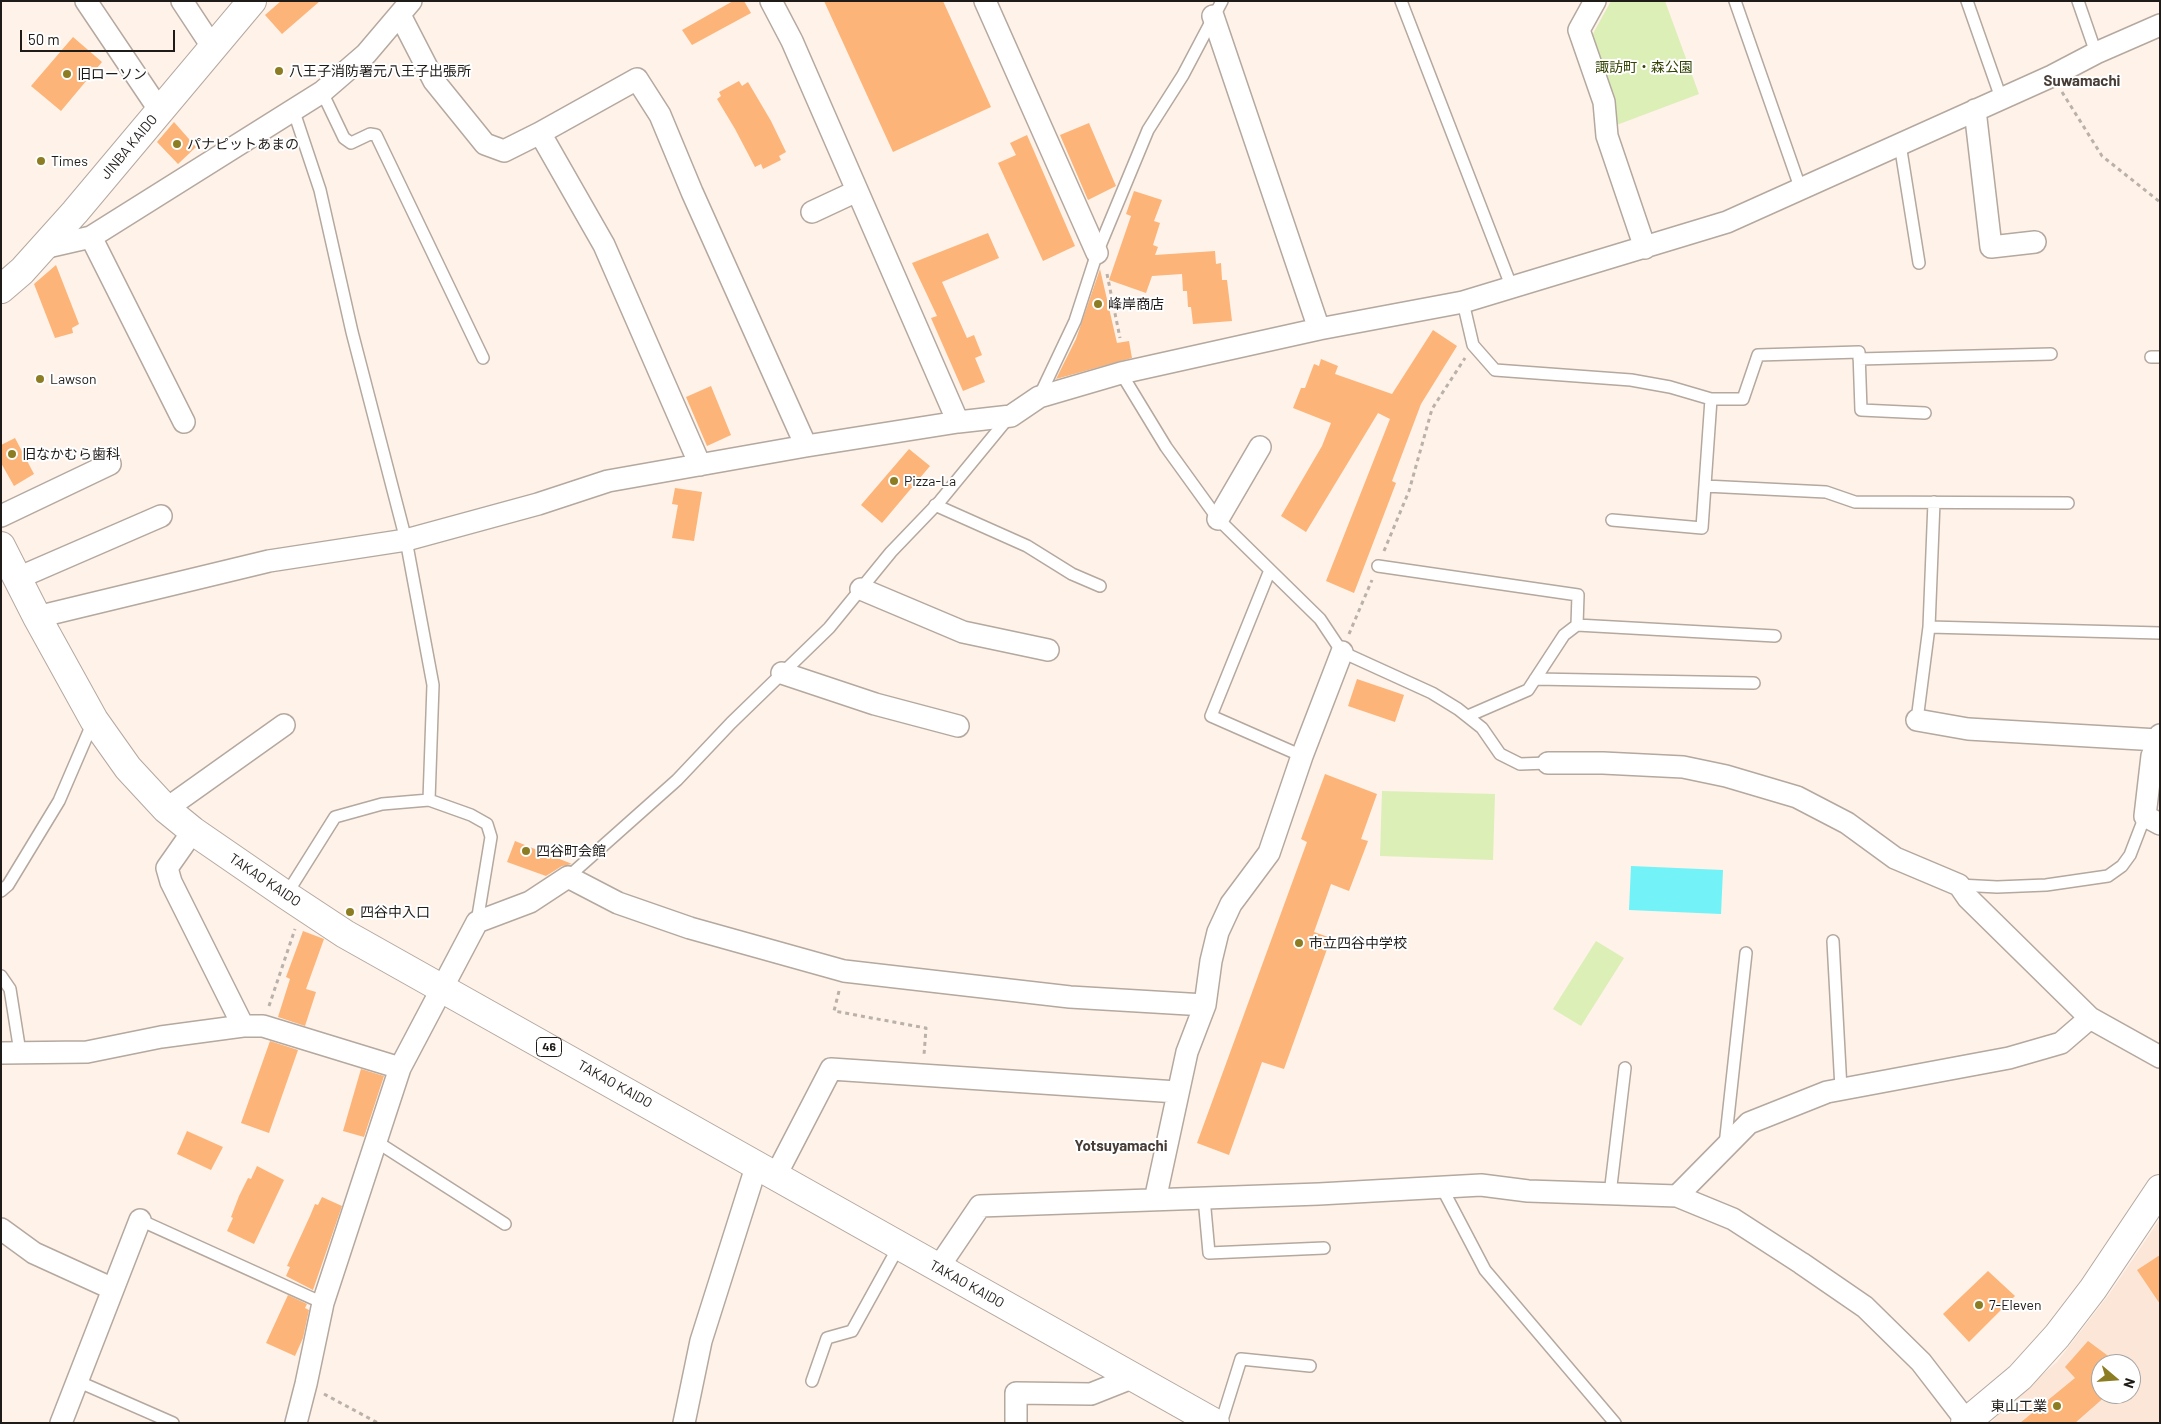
<!DOCTYPE html>
<html>
<head>
<meta charset="utf-8">
<style>
  body { margin:0 }
  #map { position:relative; width:2161px; height:1424px; overflow:hidden; background:#fef2e9; font-family:Barlow,sans-serif }
  canvas { display:block }
  .frame { position:absolute; inset:0; border:2px solid #1f1b18; pointer-events:none }
  .north { position:absolute; left:2091px; top:1354px; width:50px; height:50px; box-sizing:border-box; background:#fff; border:1px solid #a5a4a3; border-radius:50%; rotate:108deg; font-size:14px; font-weight:700; line-height:20px; text-align:center; color:#1f1b18 }
  .north::after { content:''; display:block; margin:auto; width:18px; height:22px; background:#8c7c22; clip-path:polygon(50% 0,100% 100%,50% 72%,0 100%) }
  .scale { position:absolute; left:20px; top:30px; width:155px; height:22px; box-sizing:border-box; border:2px solid #1f1b18; border-top:0; padding-left:6px; font-size:15px; line-height:18px; white-space:nowrap; color:#1f1b18; -webkit-text-stroke:4px #fff; paint-order:stroke }
</style>
</head>
<body>
<div id="map">
<canvas width="2161" height="1424"></canvas>
<div class="frame"></div>
<div class="north">N</div>
<div class="scale">50 m</div>
</div>
<script>
const ctx = document.querySelector('canvas').getContext('2d');
ctx.lineJoin = 'round';
function fillPath(path, color) {
  ctx.fillStyle = color;
  ctx.fill(path, 'evenodd');
}
function shape(rows) {
  const path = new Path2D();
  for (const r of rows) {
    path.moveTo(r[0], r[1]);
    for (let i = 2; i < r.length; i += 2) path.lineTo(r[i], r[i + 1]);
  }
  return path;
}
function strokePath(path, color, width, dash) {
  ctx.strokeStyle = color;
  ctx.lineWidth = width;
  ctx.lineCap = dash ? 'butt' : 'round';
  ctx.setLineDash(dash || []);
  ctx.stroke(path);
}
function write(font, color, halo, rows, align = 'center') {
  ctx.font = font + ' Barlow,"Noto Sans JP",sans-serif';
  ctx.lineWidth = 4;
  ctx.setLineDash([]);
  ctx.textBaseline = 'middle';
  ctx.strokeStyle = halo;
  ctx.fillStyle = color;
  for (const [text, x, y, turn = 0] of rows) {
    ctx.save();
    ctx.translate(x, y);
    ctx.rotate((+turn || 0) * Math.PI / 180);
    ctx.textAlign = isNaN(turn) ? turn : align;
    if (halo) ctx.strokeText(text, 0, 0);
    ctx.fillText(text, 0, 0);
    ctx.restore();
  }
}
fillPath(shape([
  [2160,1219,2160,1423,1991,1423,2007,1405,2057,1362,2110,1293],
  [2101,1364,2131,1364,2131,1394,2101,1394]
]), '#fbe6d8');
fillPath(shape([
  [1611,1,1665,1,1699,94,1614,126,1590,39],
  [1382,791,1495,794,1493,860,1380,856],
  [1596,941,1624,958,1581,1026,1553,1009]
]), '#dcefb7');
fillPath(shape([
  [1631,866,1723,870,1721,914,1629,910]
]), '#73f3f7');
fillPath(shape([
  [281,1,320,1,282,34,265,15],
  [733,1,744,1,751,13,692,45,682,30],
  [824,1,943,1,991,107,893,152],
  [73,37,102,62,61,111,31,86],
  [739,81,742,86,748,82,771,121,786,152,779,156,781,160,763,169,761,164,755,167,735,129,717,99,721,96,719,92],
  [174,122,196,147,178,164,157,142],
  [1089,123,1116,186,1088,200,1060,135],
  [1027,135,1075,246,1043,261,998,163,1016,155,1010,143],
  [1134,191,1162,200,1154,221,1160,223,1153,245,1158,247,1155,255,1215,251,1216,264,1221,263,1222,280,1227,280,1232,321,1193,324,1191,307,1188,307,1187,291,1183,291,1182,274,1152,276,1146,293,1109,280,1131,216,1126,214],
  [988,233,999,258,942,282,967,338,974,335,982,355,975,358,985,382,963,391,931,318,937,316,912,263],
  [56,265,79,324,72,328,73,333,55,338,34,284],
  [1100,269,1117,343,1129,341,1132,358,1056,379,1076,339],
  [1433,330,1457,346,1421,404,1392,481,1396,483,1354,593,1326,581,1390,419,1378,413,1306,532,1281,516,1322,446,1331,423,1293,408,1301,388,1305,388,1314,364,1319,366,1321,359,1338,366,1335,374,1392,394],
  [711,386,731,435,707,446,686,397],
  [15,438,34,474,14,486,1,463,1,445],
  [909,449,930,466,882,523,861,505],
  [675,488,702,492,694,541,672,538,678,505,672,504],
  [1357,679,1404,695,1395,722,1348,706],
  [1325,774,1377,794,1361,839,1368,841,1349,891,1331,884,1314,932,1331,938,1284,1069,1262,1062,1229,1155,1197,1143,1307,842,1301,839],
  [515,841,572,864,562,866,546,876,507,862],
  [303,931,324,939,306,989,316,992,305,1026,278,1017,290,979,286,977],
  [270,1041,298,1050,269,1133,241,1123],
  [361,1069,384,1076,364,1137,343,1131],
  [187,1131,223,1147,211,1170,177,1154],
  [257,1166,284,1180,254,1244,227,1231,233,1218,231,1217,239,1196,248,1178,251,1179],
  [322,1197,342,1206,313,1290,286,1276,290,1267,287,1266,310,1216,315,1204,318,1205],
  [2160,1255,2160,1304,2137,1270],
  [1988,1271,2015,1296,1969,1342,1943,1314],
  [288,1295,307,1304,305,1308,309,1310,303,1338,295,1356,266,1343],
  [2088,1341,2119,1364,2101,1364,2101,1394,2108,1394,2075,1423,2020,1423,2075,1378,2065,1367]
]), '#fcb478');
const lane = shape([
  [1401,1,1512,288],
  [1735,1,1801,190],
  [1967,1,2001,98],
  [2078,1,2096,53],
  [322,92,344,138,351,143,370,134,376,135,483,358],
  [293,109,320,190,352,332,406,540,433,685,429,800],
  [1900,144,1919,263],
  [1463,302,1473,345,1495,370,1631,380,1670,387,1711,399,1743,399,1758,355,1859,352,1861,410,1925,413],
  [2151,357,2160,357],
  [1859,359,2051,354],
  [1121,373,1166,447,1218,519,1320,619,1342,652,1432,693,1458,709,1482,728,1500,754,1520,764,1548,763],
  [1039,397,1075,321,1097,253,1148,130,1183,75,1222,1],
  [1705,486,1826,492,1855,502,2068,503],
  [935,505,1027,546,1072,574,1100,586],
  [1612,520,1702,528,1711,399],
  [1378,566,1578,595,1577,625],
  [1270,570,1211,716,1302,756],
  [1929,627,2160,633],
  [1535,679,1754,683],
  [1468,716,1528,690,1564,635,1577,625,1775,636],
  [1917,720,1929,627,1934,502],
  [568,877,677,780,731,723,829,628,891,552,940,501,1009,417],
  [1959,885,1997,887,2046,885,2108,876,2122,866,2130,855,2145,816],
  [1,891,8,885,59,801,93,722],
  [286,895,335,817,382,804,429,800,471,815,487,824,491,837,477,922],
  [1833,941,1841,1089],
  [1,976,10,989,20,1052],
  [377,1142,505,1224],
  [1725,1145,1746,953],
  [1442,1188,1485,1270,1615,1423],
  [1610,1194,1625,1068],
  [1204,1198,1209,1253,1324,1248],
  [140,1220,323,1303],
  [77,1381,173,1423],
  [812,1381,827,1338,852,1331,899,1246],
  [1221,1423,1241,1359,1310,1366]
]);
const street = shape([
  [86,1,160,111],
  [182,1,213,48],
  [771,1,792,41,958,422],
  [985,1,1097,253],
  [1595,1,1579,30,1604,102,1607,136,1645,248],
  [400,15,434,81,485,144,504,151,540,133],
  [1213,16,1319,329],
  [1975,110,1991,247,2035,242],
  [812,212,857,191],
  [91,237,184,422],
  [43,248,91,237,322,92,366,54,411,1],
  [700,465,604,245,540,133,637,79,660,115,692,192,806,446],
  [1,516,110,464],
  [1218,519,1260,447],
  [18,578,161,516],
  [861,589,963,632,1048,650],
  [37,617,269,561,406,540,538,504,608,481,806,446,958,422,1011,416,1039,397,1121,373,1319,329,1463,302,1727,222,2052,76,2096,53,2160,25],
  [782,673,875,704,958,726],
  [1917,720,1968,729,2158,740],
  [2160,735,2152,756,2145,816,2160,824],
  [1548,763,1603,763,1683,767,1726,776,1797,797,1847,823,1895,858,1959,885,1968,898,2090,1018,2160,1057],
  [166,809,284,725],
  [193,831,167,868,171,882,243,1026],
  [1,1053,87,1052,161,1037,243,1026,263,1026,400,1068],
  [776,1175,831,1069,1177,1092],
  [1677,1196,1749,1123,1827,1092,2009,1058,2061,1043,2090,1018],
  [1155,1200,1187,1052,1205,1005,1211,961,1218,932,1231,904,1269,853,1302,756,1342,652],
  [1,1229,34,1253,113,1289],
  [938,1268,980,1206,1319,1194,1481,1185,1528,1191,1677,1196,1733,1219,1801,1263,1865,1307,1921,1362,1968,1423],
  [61,1423,140,1220],
  [296,1423,306,1384,323,1303,400,1068,477,922,530,902,568,877,618,903,690,928,844,971,1070,997,1205,1005],
  [684,1423,701,1341,757,1164],
  [1016,1423,1016,1393,1091,1394,1134,1377]
]);
const secondary = shape([
  [1,289,22,271,75,212,252,1],
  [1965,1423,2020,1377,2057,1336,2093,1289,2160,1189]
]);
const primary = shape([
  [1,546,37,617,94,720,128,768,166,809,193,831,286,895,345,934,1215,1423]
]);
strokePath(lane, '#b4a89f', 14);
strokePath(street, '#b4a89f', 24);
strokePath(secondary, '#b4a89f', 30);
strokePath(primary, '#b4a89f', 30);
strokePath(shape([
  [2062,92,2102,156,2160,202],
  [1107,274,1120,338],
  [1384,551,1409,491,1432,409,1465,358],
  [1349,634,1372,580],
  [839,991,834,1011,926,1028,924,1055],
  [269,1006,295,929],
  [324,1394,378,1423]
]), '#bab1aa', 3, [4, 4]);
strokePath(lane, '#fff', 11);
strokePath(street, '#fff', 21);
strokePath(secondary, '#fff', 28);
strokePath(primary, '#fff', 28);
for (const [x, y, r, color] of [
  [279,71,5,"#8c7c22"],
  [67,74,5,"#8c7c22"],
  [177,144,5,"#8c7c22"],
  [41,161,5,"#8c7c22"],
  [1098,304,5,"#8c7c22"],
  [40,379,5,"#8c7c22"],
  [12,454,5,"#8c7c22"],
  [894,481,5,"#8c7c22"],
  [526,851,5,"#8c7c22"],
  [350,912,5,"#8c7c22"],
  [1299,943,5,"#8c7c22"],
  [1979,1305,5,"#8c7c22"],
  [2057,1406,5,"#8c7c22"]
]) {
  const dot = new Path2D();
  dot.arc(x, y, r, 0, 2 * Math.PI);
  ctx.fillStyle = color;
  ctx.fill(dot);
  strokePath(dot, '#fff', 2);
}
for (const [x, y, w] of [
  [549,1047,25]
]) {
  const box = new Path2D();
  box.roundRect(x - w / 2, y - 9.5, w, 19, 4);
  ctx.fillStyle = '#fff';
  ctx.fill(box);
  strokePath(box, '#1f1b18', 1);
}
write('bold 12px', '#1f1b18', null, [
  ["46",549,1047]
]);
write('14px', '#334302', '#fff', [
  ["諏訪町・森公園",1644,67]
]);
write('14px', '#1f1b18', '#fff', [
  ["八王子消防署元八王子出張所",289,71],
  ["旧ローソン",77,74],
  ["パナピットあまの",187,144],
  ["Times",51,161],
  ["峰岸商店",1108,304],
  ["Lawson",50,379],
  ["旧なかむら歯科",22,454],
  ["Pizza-La",904,481],
  ["四谷町会館",536,851],
  ["四谷中入口",360,912],
  ["市立四谷中学校",1309,943],
  ["7-Eleven",1989,1305],
  ["東山工業",2047,1406,"right"]
], 'left');
write('14px', '#1f1b18', '#fff', [
  ["JINBA KAIDO",129,147,-50],
  ["TAKAO KAIDO",265,880,34],
  ["TAKAO KAIDO",615,1084,29],
  ["TAKAO KAIDO",967,1284,29]
]);
write('bold 15px', '#473d36', '#fff', [
  ["Suwamachi",2082,81],
  ["Yotsuyamachi",1121,1146]
]);
</script>
</body>
</html>
